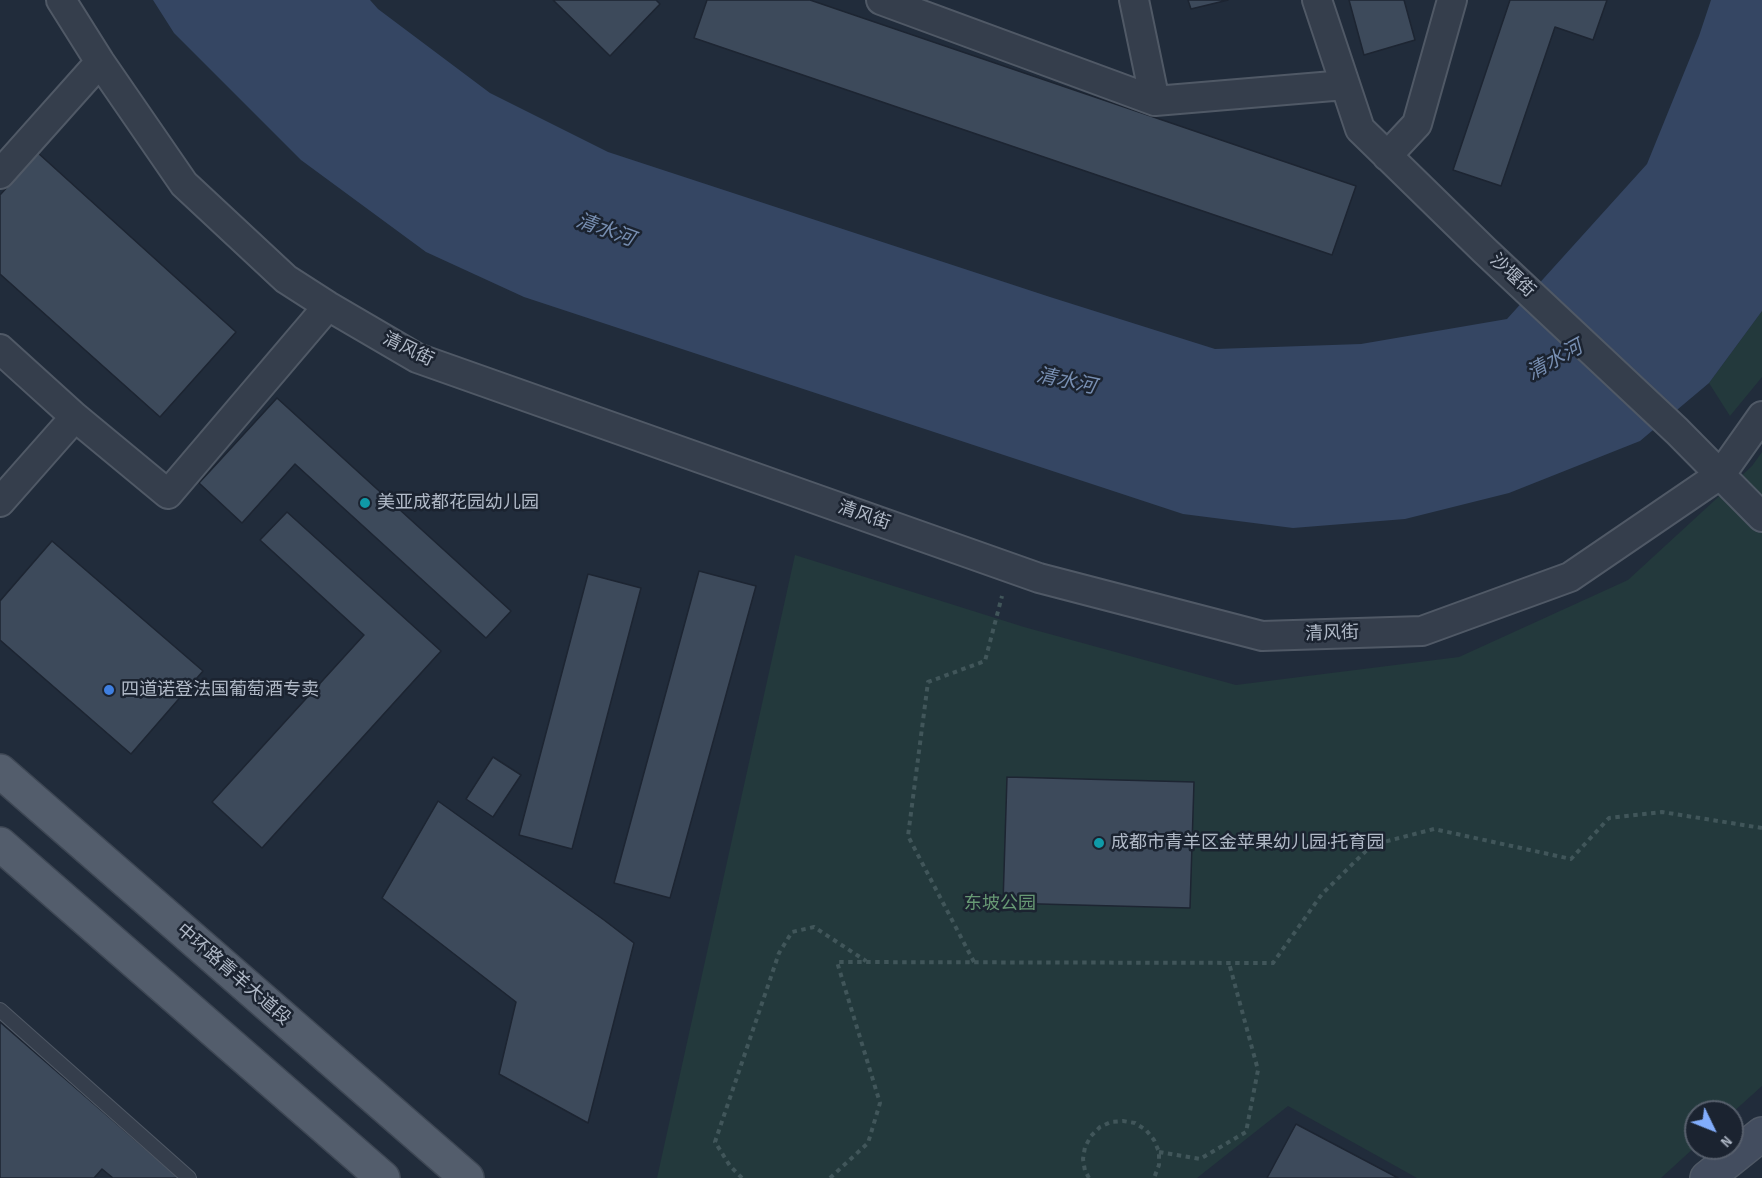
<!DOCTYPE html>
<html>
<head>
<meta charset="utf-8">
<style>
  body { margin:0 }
  #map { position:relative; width:1762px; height:1178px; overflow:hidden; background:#212c3b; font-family:"Sofia Sans Condensed",sans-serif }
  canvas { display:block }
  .north { position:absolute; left:1684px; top:1100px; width:60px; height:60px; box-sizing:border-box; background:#1b2330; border:2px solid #575f6c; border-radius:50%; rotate:133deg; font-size:16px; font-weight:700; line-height:24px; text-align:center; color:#b0b9c7 }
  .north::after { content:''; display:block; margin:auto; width:21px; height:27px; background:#82adfb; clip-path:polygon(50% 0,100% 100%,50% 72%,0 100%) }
</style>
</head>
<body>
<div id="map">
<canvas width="1762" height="1178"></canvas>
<div class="north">N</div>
</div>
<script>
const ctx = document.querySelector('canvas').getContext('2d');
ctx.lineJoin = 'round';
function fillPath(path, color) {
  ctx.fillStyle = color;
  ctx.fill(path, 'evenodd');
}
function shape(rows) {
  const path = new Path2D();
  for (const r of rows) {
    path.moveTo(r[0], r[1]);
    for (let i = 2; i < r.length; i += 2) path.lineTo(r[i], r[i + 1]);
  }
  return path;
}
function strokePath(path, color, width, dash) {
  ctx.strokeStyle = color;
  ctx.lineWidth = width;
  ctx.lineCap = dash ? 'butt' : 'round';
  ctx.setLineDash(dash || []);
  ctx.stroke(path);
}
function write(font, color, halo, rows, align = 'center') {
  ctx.font = font + ' "Sofia Sans Condensed","Noto Sans SC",sans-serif';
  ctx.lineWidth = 5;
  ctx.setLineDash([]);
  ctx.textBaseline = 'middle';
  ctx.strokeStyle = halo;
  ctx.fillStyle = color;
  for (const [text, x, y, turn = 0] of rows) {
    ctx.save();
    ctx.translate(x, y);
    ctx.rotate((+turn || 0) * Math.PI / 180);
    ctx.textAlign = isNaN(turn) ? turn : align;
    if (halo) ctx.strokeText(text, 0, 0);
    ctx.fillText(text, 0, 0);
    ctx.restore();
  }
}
fillPath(shape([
  [1762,311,1762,377,1730,416,1709,383],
  [1762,452,1762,1086,1732,1113,1732,1112,1696,1112,1696,1146,1661,1178,1417,1178,1288,1106,1197,1178,657,1178,795,555,1024,627,1236,685,1459,657,1628,580,1752,466]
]), '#23393c');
fillPath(shape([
  [153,0,370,0,378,9,490,93,608,152,1050,297,1215,349,1361,344,1507,319,1647,164,1699,36,1711,0,1762,0,1762,311,1709,383,1640,441,1509,493,1405,519,1293,528,1183,514,524,297,426,252,301,160,174,33]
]), '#354663');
const building = shape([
  [553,0,656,0,660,4,610,56,553,0],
  [707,0,810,0,1356,186,1332,255,694,38,707,0],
  [1188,0,1228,0,1191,9,1188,0],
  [1349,0,1404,0,1415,40,1364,55,1349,0],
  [1510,0,1607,0,1593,40,1555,27,1501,186,1453,170,1510,0],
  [38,153,236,332,160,417,0,274,0,195,38,153],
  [277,398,511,611,486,638,295,464,242,523,199,483,277,398],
  [287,512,441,651,262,848,212,802,364,635,260,540,287,512],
  [52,541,203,671,131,754,0,640,0,601,52,541],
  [699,571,756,586,670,898,614,883,699,571],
  [588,574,641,588,572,849,519,835,588,574],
  [493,757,521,775,493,817,466,799,493,757],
  [1007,777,1194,782,1190,908,1003,903,1007,777],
  [438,801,604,920,634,943,588,1123,499,1074,516,1002,382,898,438,801],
  [0,1022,179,1178,113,1178,102,1169,94,1178,0,1178,0,1022],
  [1296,1124,1398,1178,1267,1178,1296,1124]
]);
fillPath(building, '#3d4a5b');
strokePath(building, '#1d2532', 1.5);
const lane = shape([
  [0,1010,189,1178]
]);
const street = shape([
  [61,0,100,62,184,184,286,279,328,306,417,358,1039,578,1262,636,1422,631,1570,577,1721,474,1762,416],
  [881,0,1155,101,1345,85],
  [1134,0,1155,101],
  [1317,0,1360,129,1484,250,1677,431,1762,517],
  [1387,156,1417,124,1452,0],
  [0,174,100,62],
  [0,349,75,417,168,494,328,306],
  [0,502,75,417]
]);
const secondary = shape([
  [1707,1178,1762,1134]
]);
const primary = shape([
  [0,771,467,1178],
  [0,844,383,1178]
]);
strokePath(lane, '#505966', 16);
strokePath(street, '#505966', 32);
strokePath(secondary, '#505966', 36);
strokePath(primary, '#3e4754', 36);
strokePath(shape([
  [974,962,908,836,928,682,985,661,1002,596],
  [1159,1152,1200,1159,1246,1132,1258,1070,1229,963],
  [742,1178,730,1166,715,1142,779,953,792,932,814,927,866,961],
  [830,1178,868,1143,880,1103,837,962,1273,963,1322,894,1372,845,1434,829,1571,859,1609,818,1662,812,1762,828],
  [1089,1178,1085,1171,1083,1159,1085,1147,1091,1136,1100,1127,1111,1122,1123,1121,1135,1123,1146,1130,1154,1140,1159,1152,1159,1165,1154,1178]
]), '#41565a', 4, [4.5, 4.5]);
strokePath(lane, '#353e4c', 14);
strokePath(street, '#353e4c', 28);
strokePath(secondary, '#434d5f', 33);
strokePath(primary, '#535d6c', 33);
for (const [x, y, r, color] of [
  [365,503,6,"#0f9aa8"],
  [109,690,6,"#3f7fe0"],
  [1099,843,6,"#0f9aa8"]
]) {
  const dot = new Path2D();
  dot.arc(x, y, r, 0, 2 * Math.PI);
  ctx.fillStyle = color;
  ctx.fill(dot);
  strokePath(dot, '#1b2330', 2);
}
write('18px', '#b0b9c7', '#1b2330', [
  ["沙堰街",1512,276,43],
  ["清风街",408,350,26],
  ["清风街",864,516,19],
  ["清风街",1332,634,-2],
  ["中环路青羊大道段",233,975,41]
]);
write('18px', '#b0b9c7', '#1b2330', [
  ["美亚成都花园幼儿园",377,503],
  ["四道诺登法国葡萄酒专卖",121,690],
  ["成都市青羊区金苹果幼儿园·托育园",1111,843]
], 'left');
write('18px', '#679974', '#1b2330', [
  ["东坡公园",1000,904]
]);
write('italic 20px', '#778eb1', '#1b2330', [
  ["清水河",605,231,20],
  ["清水河",1555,361,-29],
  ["清水河",1066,382,12]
]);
</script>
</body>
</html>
